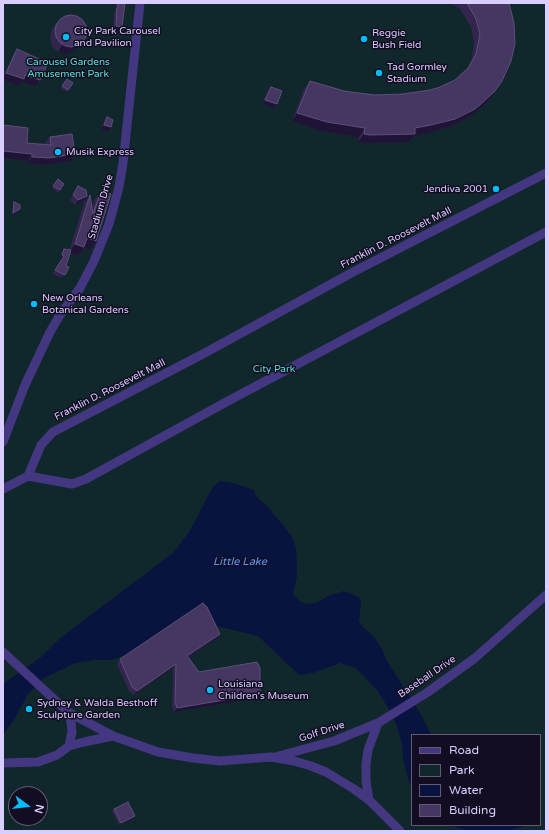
<!DOCTYPE html>
<html>
<head>
<meta charset="utf-8">
<style>
  body { margin:0 }
  #map { position:relative; width:549px; height:834px; overflow:hidden; background:#130d21; font-family:"Varela Round",sans-serif }
  canvas { display:block }
  .frame { position:absolute; inset:0; border:4px solid #dacdff; pointer-events:none }
  .legend { position:absolute; left:411px; top:734px; width:130px; height:92px; box-sizing:border-box; background:#130d21; border:1px solid #635a7a; margin:0; padding:5px 7px; list-style:none; font-size:12px; color:#dacdff }
  .legend li { display:flex; align-items:center; gap:8px; height:20px }
  .legend b { width:20px; border:1px solid #635a7a }
  .north { position:absolute; left:8px; top:786px; width:40px; height:40px; box-sizing:border-box; background:#130d21; border:1px solid #635a7a; border-radius:50%; rotate:105deg; font-size:11px; font-weight:700; line-height:16px; text-align:center; color:#dacdff }
  .north::after { content:''; display:block; margin:auto; width:14px; height:18px; background:#00bcf8; clip-path:polygon(50% 0,100% 100%,50% 72%,0 100%) }
</style>
</head>
<body>
<div id="map">
<canvas width="549" height="834"></canvas>
<div class="frame"></div>
<ul class="legend">
<li><b style="height:5px;background:#443781"></b>Road</li>
<li><b style="height:11px;background:#10282b"></b>Park</li>
<li><b style="height:11px;background:#08143f"></b>Water</li>
<li><b style="height:11px;background:#453762"></b>Building</li>
</ul>
<div class="north">N</div>
</div>
<script>
const ctx = document.querySelector('canvas').getContext('2d');
ctx.lineJoin = 'round';
function fillPath(path, color) {
  ctx.fillStyle = color;
  ctx.fill(path, 'evenodd');
}
function shape(rows) {
  const path = new Path2D();
  for (const r of rows) {
    if (r.length === 3) {
      path.moveTo(r[0] + r[2], r[1]);
      path.arc(r[0], r[1], r[2], 0, 2 * Math.PI);
      continue;
    }
    path.moveTo(r[0], r[1]);
    for (let i = 2; i < r.length; i += 2) path.lineTo(r[i], r[i + 1]);
  }
  return path;
}
function strokePath(path, color, width, dash) {
  ctx.strokeStyle = color;
  ctx.lineWidth = width;
  ctx.lineCap = dash ? 'butt' : 'round';
  ctx.setLineDash(dash || []);
  ctx.stroke(path);
}
function write(font, color, halo, rows, align = 'center') {
  ctx.font = font + ' "Varela Round",sans-serif';
  ctx.lineWidth = 3;
  ctx.setLineDash([]);
  ctx.textBaseline = 'middle';
  ctx.strokeStyle = halo;
  ctx.fillStyle = color;
  for (const [text, x, y, turn = 0] of rows) {
    ctx.save();
    ctx.translate(x, y);
    ctx.rotate((+turn || 0) * Math.PI / 180);
    ctx.textAlign = isNaN(turn) ? turn : align;
    if (halo) ctx.strokeText(text, 0, 0);
    ctx.fillText(text, 0, 0);
    ctx.restore();
  }
}
fillPath(shape([
  [3,3,546,3,546,831,3,831],
  [412,735,540,735,540,825,412,825],
  [16,794,40,794,40,818,16,818]
]), '#10282b');
fillPath(shape([
  [220,481,234,483,254,490,256,496,268,507,291,535,296,548,297,563,297,576,293,594,299,601,306,604,316,603,328,596,344,591,359,597,361,604,359,621,362,626,374,637,382,649,387,661,422,716,431,735,412,735,412,788,408,779,403,758,402,745,397,726,388,708,377,690,356,668,340,663,313,673,299,675,258,636,216,626,201,604,143,644,132,652,112,660,94,660,75,663,44,678,28,694,14,720,3,735,3,684,41,657,59,639,174,552,191,529,212,488],
  [451,825,524,825,522,827,506,831,467,831]
]), '#08143f');
strokePath(shape([
  [546,173,355,271,201,355,53,432,41,445,28,476,72,484,86,479,228,401,546,232],
  [3,442,25,385,50,332,60,315,80,288,94,261,109,224,119,187,123,163,140,3],
  [3,489,28,476],
  [3,652,68,712,113,736,158,752,193,758,220,761,271,757,294,761,311,766,326,772,354,789,369,800,400,831],
  [68,712,71,722,72,732,69,746],
  [275,757,334,741,378,723],
  [3,763,38,762,57,755,69,746,84,742,113,736],
  [369,800,366,781,366,764,368,750,378,723,428,692,475,658,546,595]
]), '#443781', 9);
fillPath(shape([
  [116,3,125,3,119,31,113,30,114,13,115,10],
  [451,3,509,3,489,100,476,112,469,117,449,127,425,134,414,136,409,142,365,143,358,142,359,137,321,131,292,121,304,89,310,81,344,91,374,95,403,94,430,90,440,87,455,80,466,70,471,63,474,42,471,27,460,9],
  [57,23,85,39,80,45,74,51,66,54,58,52,52,46,50,37,52,29],
  [17,49,35,86,22,82,19,86,3,80,3,77,13,56],
  [67,79,73,83,67,92,61,88],
  [271,87,274,108,262,104,268,91],
  [107,117,111,127,108,132,101,129,104,122],
  [3,125,27,143,46,144,45,143,50,137,71,161,45,165,27,163,28,161,3,158],
  [58,179,64,184,58,193,52,188],
  [78,186,87,196,84,200,75,205,70,200],
  [101,191,96,241,90,250,84,248,78,256,70,253,66,266,69,267,62,278,52,274,62,260,60,259,62,253,64,249,68,250,70,249,84,203,90,195,92,208,95,199],
  [14,202,19,211,12,215,13,204],
  [220,634,217,638,189,657,199,672,260,694,257,698,174,712,172,706,173,668,134,695,129,691,117,664,120,659],
  [114,809,133,819,119,825,112,811]
]), '#34254f');
fillPath(shape([
  [116,26,122,27,119,31,113,30],
  [85,39,80,45,74,51,66,54,58,52,62,45],
  [6,73,25,75,40,80,35,86,22,82,19,86,3,80,3,78],
  [502,81,489,100,476,112,469,117,449,127,425,134,414,136,409,142,365,143,358,142,364,134,415,128],
  [265,100,277,104,274,108,262,104],
  [297,113,365,128,359,137,321,131,292,121],
  [104,125,111,127,108,132,101,129],
  [3,151,32,154,28,161,3,158],
  [75,154,71,161,45,165,27,163,32,157],
  [87,196,84,200,75,205,78,200],
  [20,209,19,211,12,215,13,213],
  [87,238,96,241,90,250,84,248,78,256,69,252,75,244],
  [62,255,64,256,62,260,60,259],
  [220,634,217,638,184,660,187,656],
  [176,664,173,668,134,695,137,691],
  [260,694,257,698,174,712,177,708],
  [135,816,133,819,119,825,121,823]
]), '#1f1435');
const building = shape([
  [118,3,125,3,122,27,116,26,117,8,118,8,118,3],
  [467,3,509,3,514,23,515,44,511,61,502,81,495,91,482,103,475,109,455,119,431,125,415,128,415,134,370,135,364,134,365,128,327,122,297,113,310,81,344,91,374,95,403,94,430,90,440,87,455,80,468,68,476,54,480,34,476,19,467,3],
  [71,31,16],
  [17,49,48,63,40,80,25,75,24,79,6,73,17,49],
  [67,79,73,83,68,90,62,86,67,79],
  [271,87,282,91,277,104,265,100,271,87],
  [107,117,113,120,111,127,104,125,107,117],
  [3,125,28,128,27,143,51,145,50,137,72,134,75,154,49,158,32,157,32,154,3,151,3,125],
  [58,179,64,184,60,190,53,186,58,179],
  [78,186,86,190,87,196,78,200,73,195,78,186],
  [101,191,111,194,96,241,87,238,84,247,75,244,90,195,93,214,101,191],
  [14,202,20,205,20,209,13,213,14,202],
  [64,249,68,250,69,249,71,250,66,266,69,267,65,275,55,270,64,256,62,255,64,249],
  [203,603,207,607,220,634,187,656,199,672,257,662,260,668,260,694,177,708,175,702,176,664,137,691,132,687,120,659,203,603],
  [128,802,135,816,121,823,114,809,128,802]
]);
fillPath(building, '#453762');
strokePath(building, '#5d4e7b', 1);
for (const [x, y, r, color] of [
  [66,37,4,"#00bcf8"],
  [364,39,4,"#00bcf8"],
  [379,73,4,"#00bcf8"],
  [58,152,4,"#00bcf8"],
  [496,189,4,"#00bcf8"],
  [34,304,4,"#00bcf8"],
  [210,690,4,"#00bcf8"],
  [29,709,4,"#00bcf8"]
]) {
  const dot = new Path2D();
  dot.arc(x, y, r, 0, 2 * Math.PI);
  ctx.fillStyle = color;
  ctx.fill(dot);
  strokePath(dot, '#130d21', 1.5);
}
write('10px', '#dacdff', '#130d21', [
  ["City Park Carousel",74,31],
  ["and Pavilion",74,43],
  ["Reggie",372,33],
  ["Bush Field",372,45],
  ["Tad Gormley",387,67],
  ["Stadium",387,79],
  ["Musik Express",66,152],
  ["Jendiva 2001",488,189,"right"],
  ["New Orleans",42,298],
  ["Botanical Gardens",42,310],
  ["Louisiana",218,684],
  ["Children's Museum",218,696],
  ["Sydney & Walda Besthoff",37,703],
  ["Sculpture Garden",37,715]
], 'left');
write('10px', '#57e1d2', '#130d21', [
  ["Carousel Gardens",68,62],
  ["Amusement Park",68,74],
  ["City Park",274,369]
]);
write('10px', '#dacdff', '#130d21', [
  ["Stadium Drive",101,207,-74],
  ["Franklin D. Roosevelt Mall",396,238,-27],
  ["Franklin D. Roosevelt Mall",110,390,-27],
  ["Baseball Drive",427,677,-34],
  ["Golf Drive",322,732,-18]
]);
write('italic 11px', '#5b9bff', '#130d21', [
  ["Little Lake",240,562]
]);
</script>
</body>
</html>
